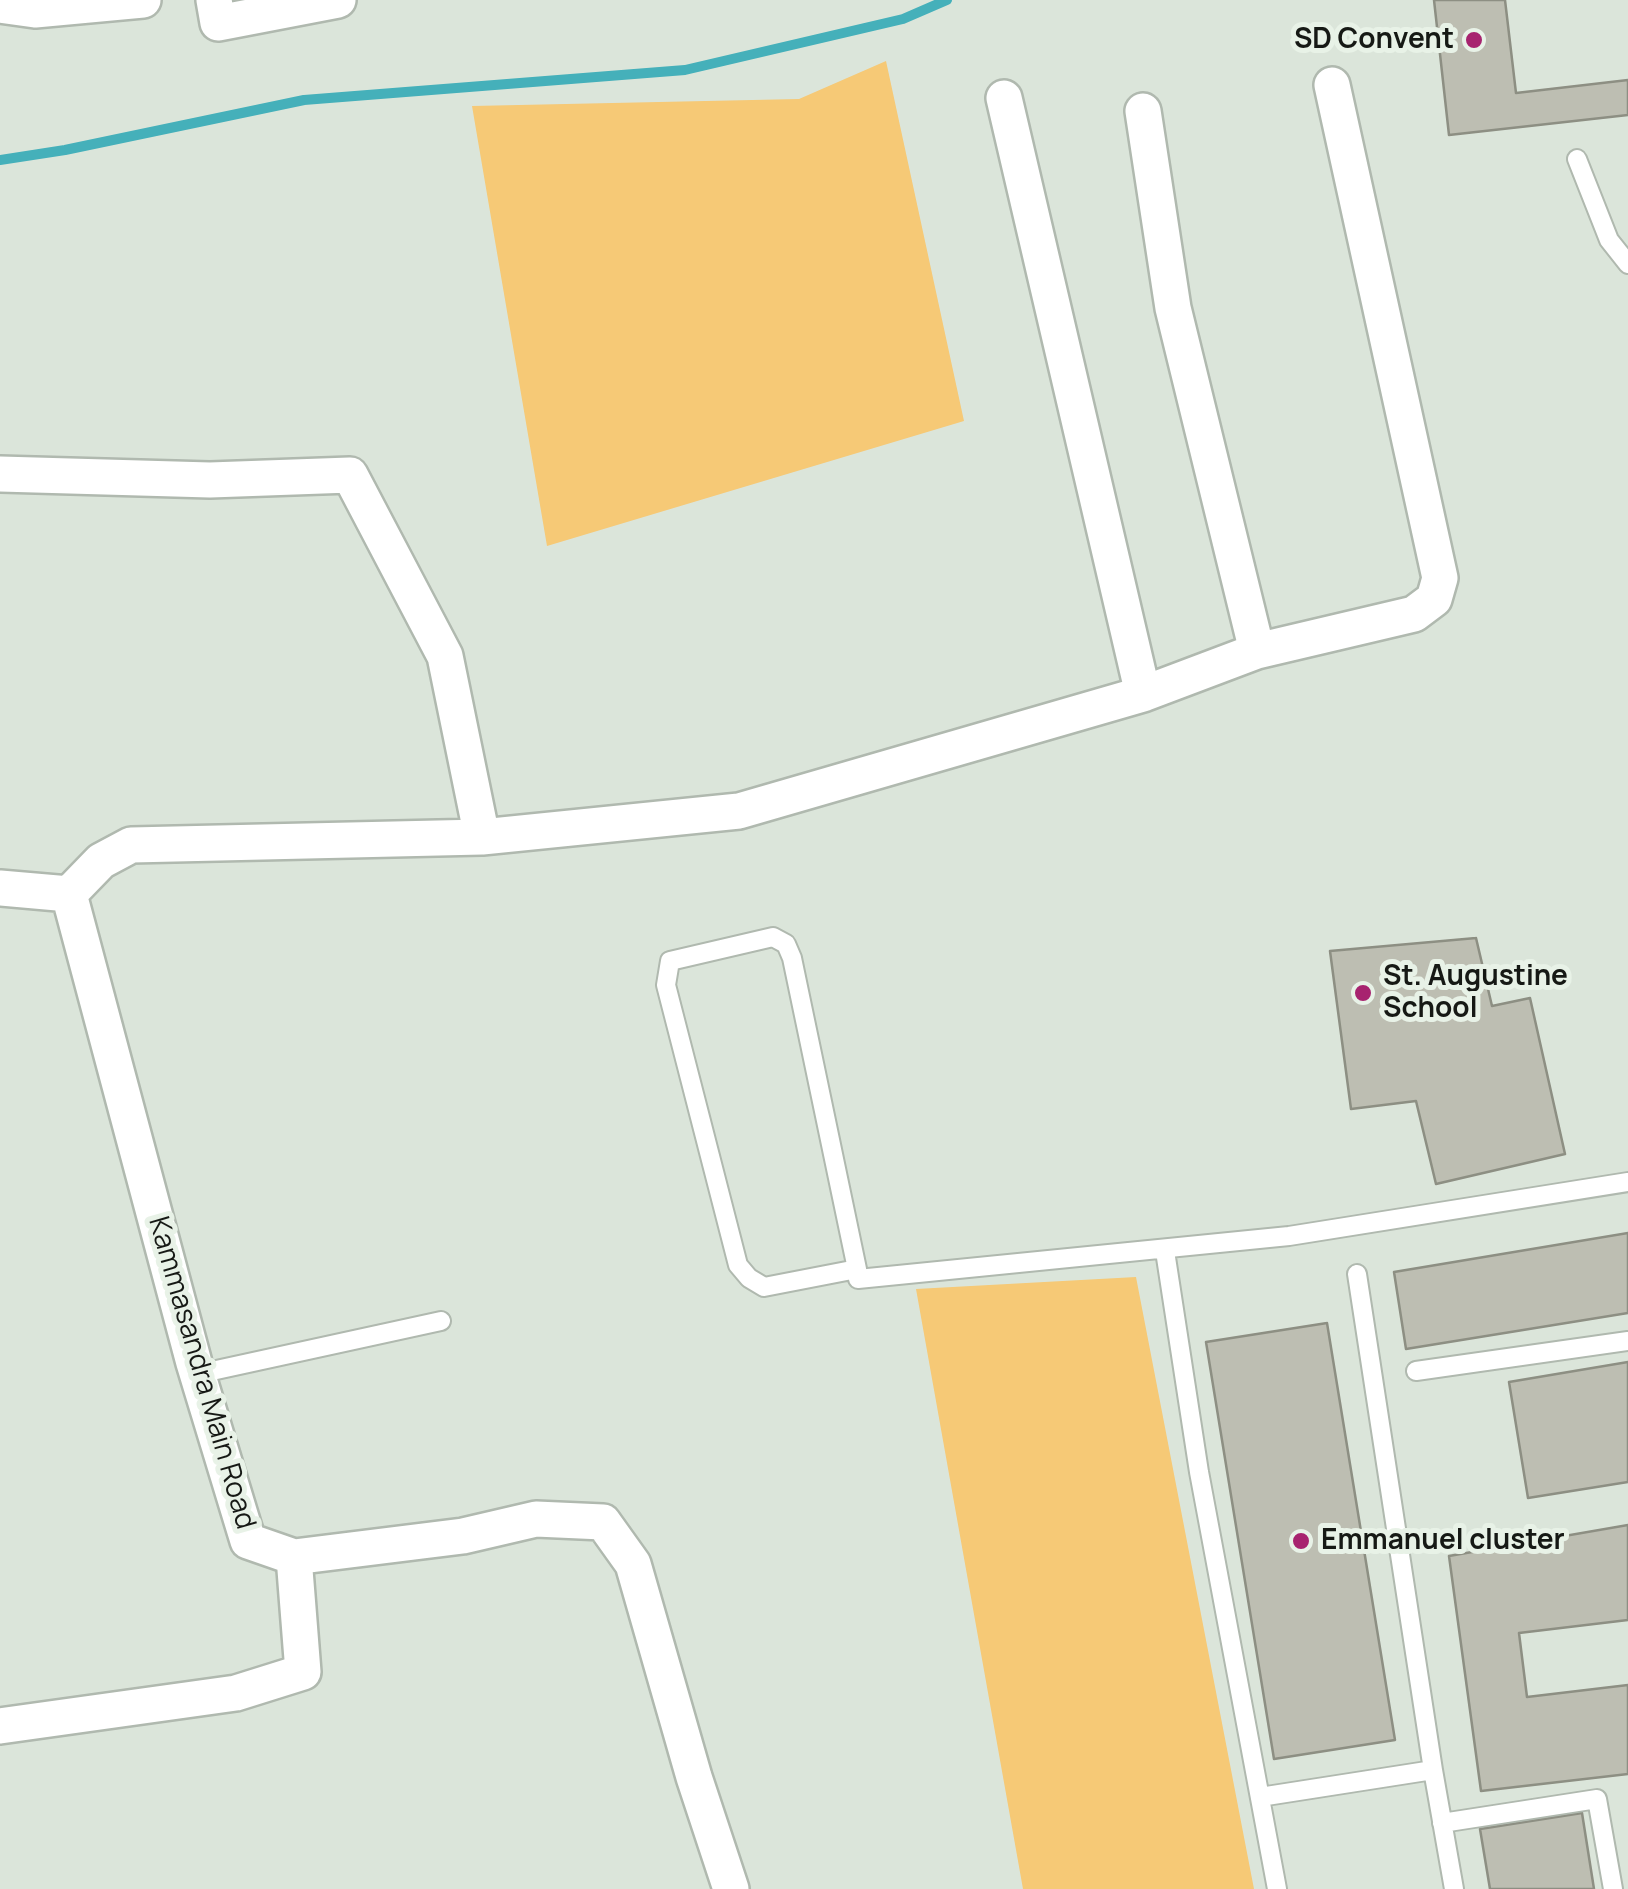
<!DOCTYPE html>
<html>
<head>
<meta charset="utf-8">
<style>
  body { margin:0 }
  canvas { display:block; background:#dbe5da }
</style>
</head>
<body>
<canvas width="1628" height="1889"></canvas>
<script>
const ctx = document.querySelector('canvas').getContext('2d');
ctx.lineJoin = 'round';
function fillPath(path, color) {
  ctx.fillStyle = color;
  ctx.fill(path, 'evenodd');
}
function shape(rows) {
  const path = new Path2D();
  for (const r of rows) {
    path.moveTo(r[0], r[1]);
    for (let i = 2; i < r.length; i += 2) path.lineTo(r[i], r[i + 1]);
  }
  return path;
}
function strokePath(path, color, width, dash) {
  ctx.strokeStyle = color;
  ctx.lineWidth = width;
  ctx.lineCap = dash ? 'butt' : 'round';
  ctx.setLineDash(dash || []);
  ctx.stroke(path);
}
function write(font, color, halo, rows, align = 'center') {
  ctx.font = font + ' Manrope,sans-serif';
  ctx.lineWidth = 10;
  ctx.setLineDash([]);
  ctx.textBaseline = 'middle';
  ctx.strokeStyle = halo;
  ctx.fillStyle = color;
  for (const [text, x, y, turn = 0] of rows) {
    ctx.save();
    ctx.translate(x, y);
    ctx.rotate((+turn || 0) * Math.PI / 180);
    ctx.textAlign = isNaN(turn) ? turn : align;
    if (halo) ctx.strokeText(text, 0, 0);
    ctx.fillText(text, 0, 0);
    ctx.restore();
  }
}
fillPath(shape([
  [886,61,964,421,547,546,472,106,799,99],
  [1136,1277,1254,1889,1023,1889,916,1289]
]), '#f6c976');
strokePath(shape([
  [0,160,65,150,304,100,685,70,903,19,947,0]
]), '#45b0ba', 10);
const building = shape([
  [1434,0,1505,0,1516,93,1628,80,1628,115,1449,135,1434,0],
  [1476,938,1492,1006,1530,998,1565,1154,1436,1184,1416,1101,1351,1109,1330,951,1476,938],
  [1628,1233,1628,1313,1406,1349,1394,1272,1628,1233],
  [1327,1323,1395,1740,1274,1759,1206,1342,1327,1323],
  [1628,1362,1628,1482,1528,1498,1509,1382,1628,1362],
  [1628,1525,1628,1620,1519,1633,1527,1697,1628,1685,1628,1774,1481,1791,1449,1556,1628,1525],
  [1582,1813,1594,1889,1490,1889,1480,1829,1582,1813]
]);
fillPath(building, '#bdbeb2');
strokePath(building, '#8d8f83', 2.5);
const lane = shape([
  [1577,159,1609,240,1628,264],
  [1165,1251,1199,1472,1277,1889],
  [857,1269,764,1287,749,1278,738,1265,666,985,670,961,773,937,786,944,792,958,857,1269,858,1279,1289,1236,1628,1182],
  [1357,1274,1433,1770],
  [1416,1371,1628,1341],
  [198,1374,441,1321],
  [1260,1797,1433,1770,1454,1889],
  [1442,1823,1597,1799,1613,1889]
]);
const street = shape([
  [214,0,218,23,338,0],
  [0,5,35,10,143,0],
  [1004,98,1143,694],
  [1143,111,1173,308,1257,651],
  [0,474,210,480,350,475,445,656,482,837],
  [0,888,69,894,194,1363,248,1541,294,1557,463,1536,536,1519,603,1522,633,1564,694,1777,731,1889],
  [69,894,101,861,131,845,482,837,739,811,1143,694,1257,651,1414,614,1434,599,1440,578,1332,85],
  [0,1726,236,1693,303,1672,294,1557]
]);
strokePath(lane, '#b0b9af', 22);
strokePath(street, '#b0b9af', 40);
strokePath(lane, '#fff', 18);
strokePath(street, '#fff', 35);
for (const [x, y, r, color] of [
  [1474,40,10,"#a7236f"],
  [1363,993,10,"#a7236f"],
  [1301,1541,10,"#a7236f"]
]) {
  const dot = new Path2D();
  dot.arc(x, y, r, 0, 2 * Math.PI);
  ctx.fillStyle = color;
  ctx.fill(dot);
  strokePath(dot, '#e8f2e7', 4);
}
write('bold 28px', '#161915', '#e8f2e7', [
  ["SD Convent",1454,40,"right"],
  ["St. Augustine",1383,977],
  ["School",1383,1009],
  ["Emmanuel cluster",1321,1541]
], 'left');
write('28px', '#161915', '#e8f2e7', [
  ["Kammasandra Main Road",201,1373,74]
]);
</script>
</body>
</html>
